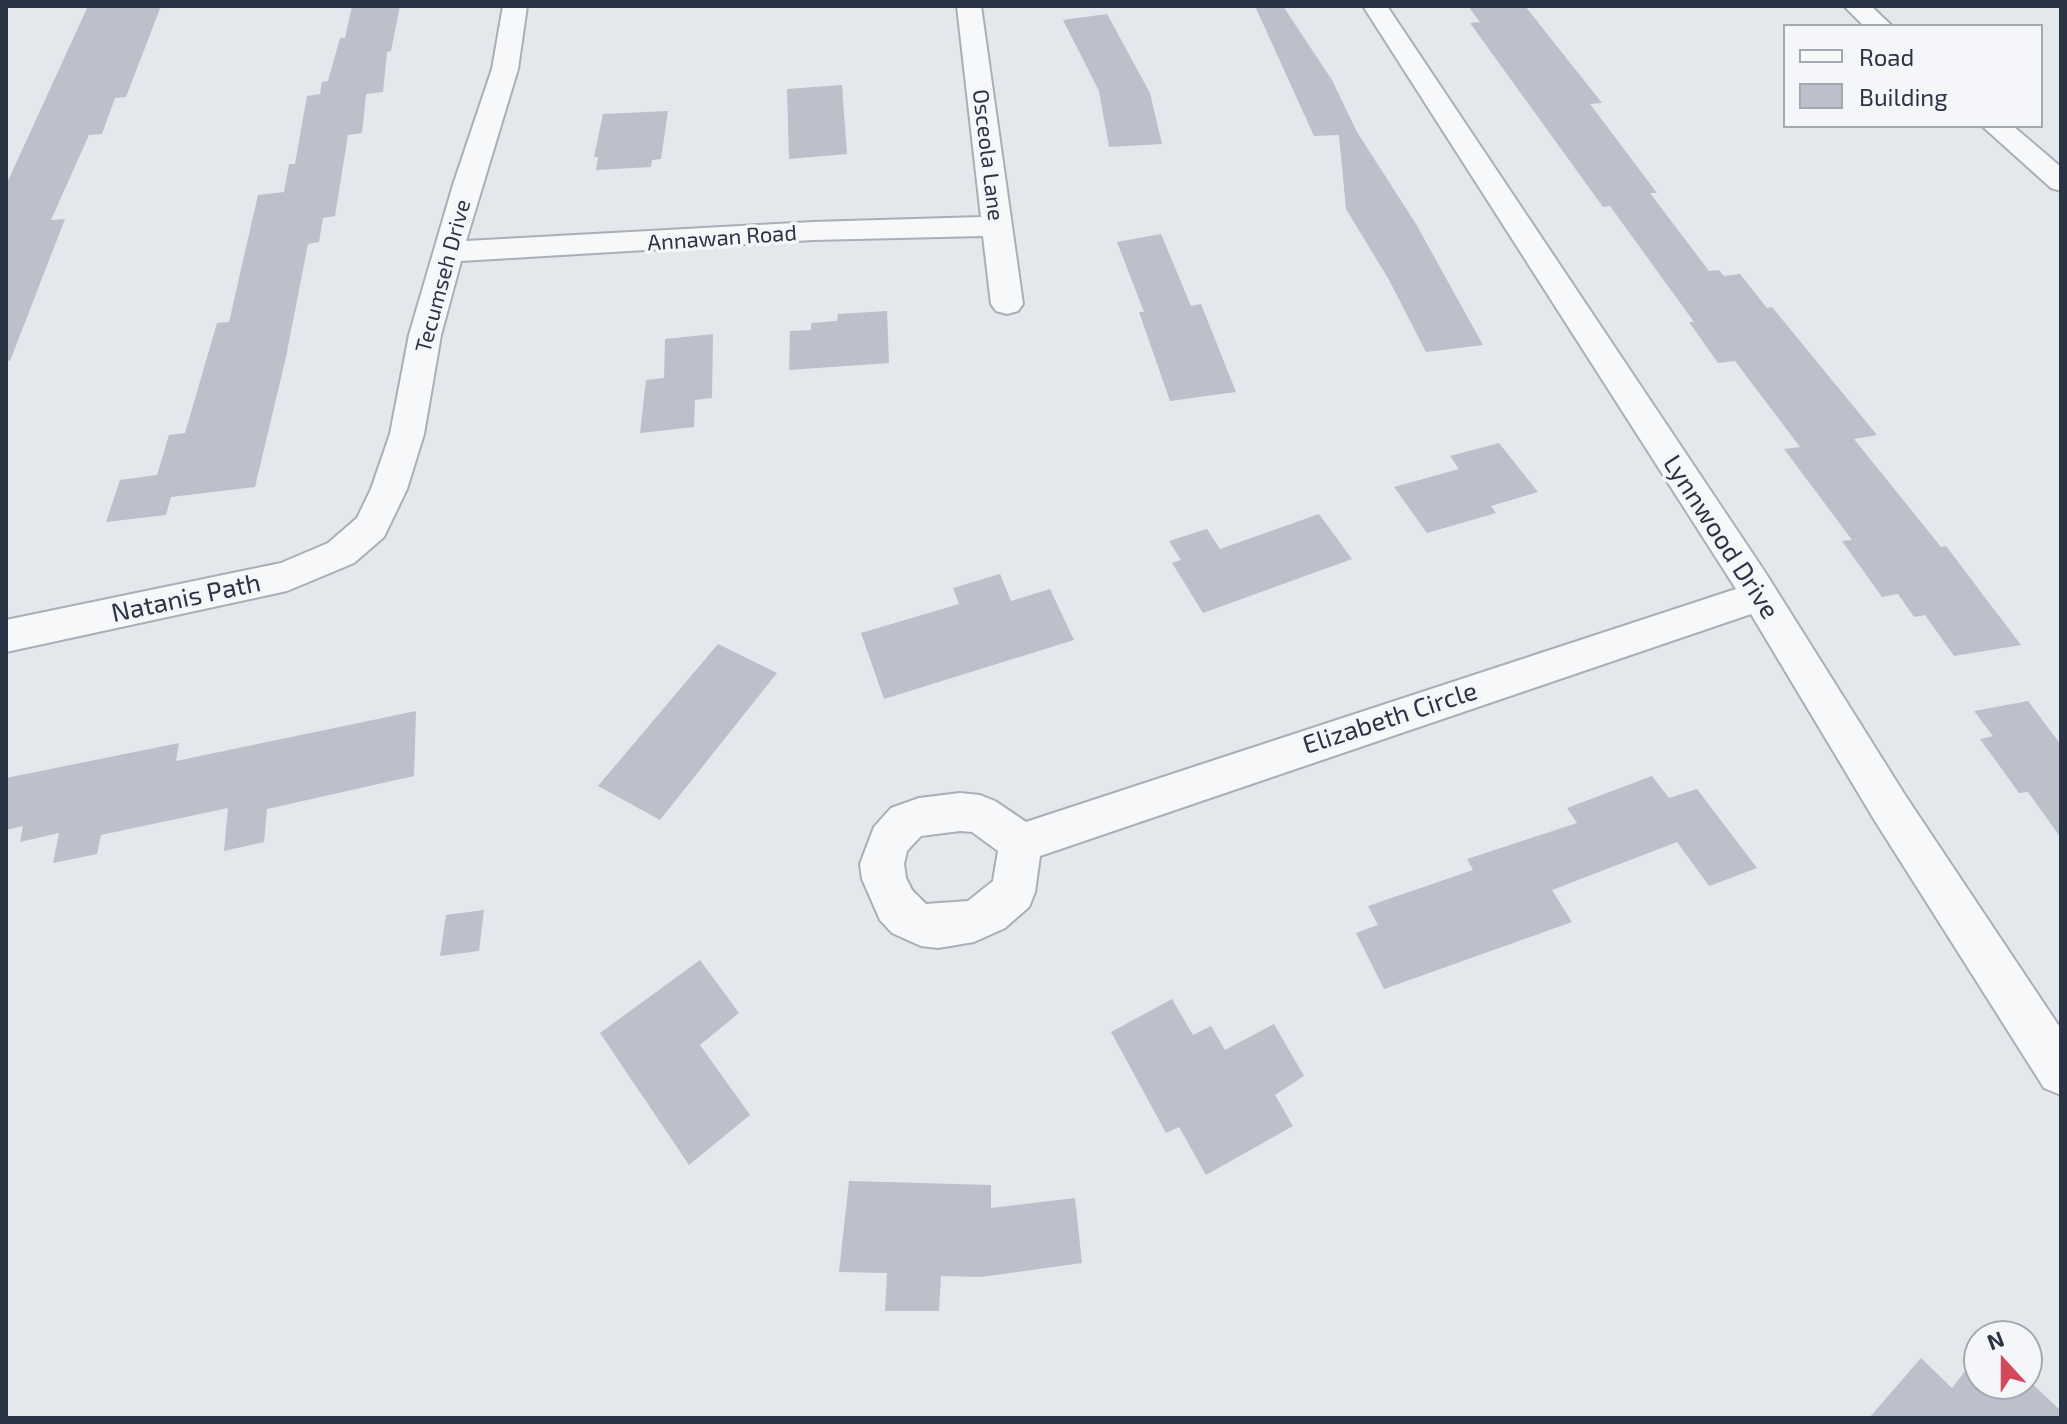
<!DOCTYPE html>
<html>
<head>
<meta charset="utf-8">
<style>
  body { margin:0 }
  #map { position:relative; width:2067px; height:1424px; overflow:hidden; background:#e4e7ec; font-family:"Exo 2",sans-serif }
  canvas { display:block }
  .frame { position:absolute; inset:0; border:8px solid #2b3445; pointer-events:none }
  .legend { position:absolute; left:1783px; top:24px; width:260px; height:104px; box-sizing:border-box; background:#f4f6f9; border:2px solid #a4a8b1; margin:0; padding:10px 14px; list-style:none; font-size:24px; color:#2b3445 }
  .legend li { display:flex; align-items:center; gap:16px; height:40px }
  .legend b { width:40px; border:2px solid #a4a8b1 }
  .north { position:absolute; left:1963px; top:1320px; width:80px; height:80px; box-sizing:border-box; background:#f4f6f9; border:2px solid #a4a8b1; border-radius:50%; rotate:339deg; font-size:22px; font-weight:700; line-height:32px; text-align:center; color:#2b3445 }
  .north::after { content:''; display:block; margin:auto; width:28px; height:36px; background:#d1495b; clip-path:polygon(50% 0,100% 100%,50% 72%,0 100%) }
</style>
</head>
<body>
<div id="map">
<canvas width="2067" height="1424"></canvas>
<div class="frame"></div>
<ul class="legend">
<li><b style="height:10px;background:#f7f8fa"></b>Road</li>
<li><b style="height:22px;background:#bbc0ca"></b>Building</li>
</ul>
<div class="north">N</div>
</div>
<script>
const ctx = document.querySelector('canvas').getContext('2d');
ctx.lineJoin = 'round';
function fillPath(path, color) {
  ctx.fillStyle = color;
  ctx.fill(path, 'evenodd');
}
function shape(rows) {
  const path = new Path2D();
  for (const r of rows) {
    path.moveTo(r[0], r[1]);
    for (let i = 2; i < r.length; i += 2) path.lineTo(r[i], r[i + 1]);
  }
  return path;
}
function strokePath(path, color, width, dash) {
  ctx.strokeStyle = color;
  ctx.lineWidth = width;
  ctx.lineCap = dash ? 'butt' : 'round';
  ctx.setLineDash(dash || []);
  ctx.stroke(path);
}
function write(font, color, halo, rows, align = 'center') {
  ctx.font = font + ' "Exo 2",sans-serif';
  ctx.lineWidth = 7;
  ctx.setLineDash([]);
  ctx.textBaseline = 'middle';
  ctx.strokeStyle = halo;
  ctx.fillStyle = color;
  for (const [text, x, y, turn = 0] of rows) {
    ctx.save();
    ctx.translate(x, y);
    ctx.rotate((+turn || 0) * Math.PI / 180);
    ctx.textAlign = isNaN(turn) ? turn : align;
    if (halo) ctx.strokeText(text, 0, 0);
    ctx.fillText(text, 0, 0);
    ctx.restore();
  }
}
fillPath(shape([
  [88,6,161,6,126,97,115,98,102,134,89,135,51,220,65,219,10,361,6,360,6,185],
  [352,6,400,6,391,51,387,52,383,92,366,94,362,133,348,135,335,216,323,218,319,242,308,244,286,357,255,487,171,497,166,515,106,522,120,480,157,475,169,435,185,433,217,323,229,322,258,195,284,192,289,164,295,164,307,96,320,94,322,82,328,81,340,38,345,38],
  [1255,6,1283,6,1332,80,1357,132,1416,224,1483,345,1426,352,1389,280,1346,209,1339,135,1314,136],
  [1468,6,1525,6,1602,103,1590,104,1657,193,1650,193,1709,271,1719,270,1724,276,1740,274,1767,308,1772,307,1877,435,1854,439,1941,547,1946,546,2021,645,1954,656,1925,615,1914,617,1898,594,1882,597,1842,541,1852,540,1784,449,1800,447,1735,361,1718,363,1689,322,1694,322,1610,206,1603,207,1470,23,1480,22],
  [1107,14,1150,93,1162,144,1109,147,1099,91,1063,20],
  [842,85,847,154,789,159,787,89],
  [668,111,661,159,652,160,651,167,596,170,598,157,594,157,603,114],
  [1161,234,1191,306,1201,304,1236,392,1170,401,1139,312,1144,312,1117,242],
  [887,311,889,363,789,370,790,331,811,330,811,323,837,321,838,314],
  [713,334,712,398,695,400,694,427,640,433,646,380,664,378,665,339],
  [1499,443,1538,492,1491,506,1496,513,1427,533,1394,487,1459,469,1450,456],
  [1319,514,1352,559,1203,613,1172,563,1181,560,1169,541,1207,529,1220,549],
  [1000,574,1011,601,1050,589,1074,640,884,699,861,633,959,604,953,588],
  [718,644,777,673,660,820,598,786],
  [2028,701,2061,745,2061,838,2028,792,2019,793,1980,739,1993,736,1974,711],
  [416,711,414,776,267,809,264,842,224,851,228,808,101,835,97,854,53,863,59,833,20,842,23,826,6,830,6,778,179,743,176,761],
  [1652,776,1669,798,1697,789,1757,868,1709,886,1677,842,1552,890,1572,922,1384,989,1356,933,1378,925,1368,906,1473,870,1467,859,1577,823,1567,808],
  [484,910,479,951,440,956,446,915],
  [700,960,739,1013,700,1045,750,1115,689,1165,600,1033],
  [1172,999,1193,1035,1211,1026,1225,1050,1274,1024,1304,1076,1275,1095,1293,1126,1206,1175,1179,1127,1166,1133,1111,1032],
  [849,1181,991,1185,991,1208,1075,1198,1082,1263,981,1277,941,1276,939,1311,885,1311,887,1273,839,1272],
  [1979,1353,1979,1384,2027,1384,2027,1379,2061,1411,2061,1418,1869,1418,1921,1358,1952,1388]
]), '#bbc0ca');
const minor = shape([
  [503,6,527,6,518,69,466,241,813,222,981,217,957,6,981,6,1023,304,1018,311,1007,314,996,311,991,304,983,236,813,240,461,261,441,335,424,434,407,489,384,537,354,563,287,591,6,652,6,620,281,563,328,543,357,518,371,489,390,434,409,335,453,185,492,69,503,6],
  [1363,6,1387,6,1765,572,1905,795,2061,1029,2061,1095,2044,1088,1875,821,1751,614,1040,856,1035,892,1029,907,1005,928,974,942,938,948,921,946,892,933,880,920,862,879,860,864,874,827,891,808,919,798,960,793,980,795,995,801,1026,822,1736,589,1363,6],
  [960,831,972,832,998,851,993,881,968,901,926,904,912,890,906,878,904,864,907,851,921,836,960,831],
  [1844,6,1871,6,1892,26,1864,26,1844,6],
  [1982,126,2013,126,2061,167,2061,191,2051,188,1982,126]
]);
strokePath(minor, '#a9aeb7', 4);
fillPath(minor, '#f7f8fa');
write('22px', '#2b3445', '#f4f6f9', [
  ["Osceola Lane",988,155,83],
  ["Annawan Road",722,238,-4],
  ["Tecumseh Drive",443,276,-75]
]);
write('26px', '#2b3445', '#f4f6f9', [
  ["Lynnwood Drive",1721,537,57],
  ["Natanis Path",186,598,-12],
  ["Elizabeth Circle",1390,718,-18]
]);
</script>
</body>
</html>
